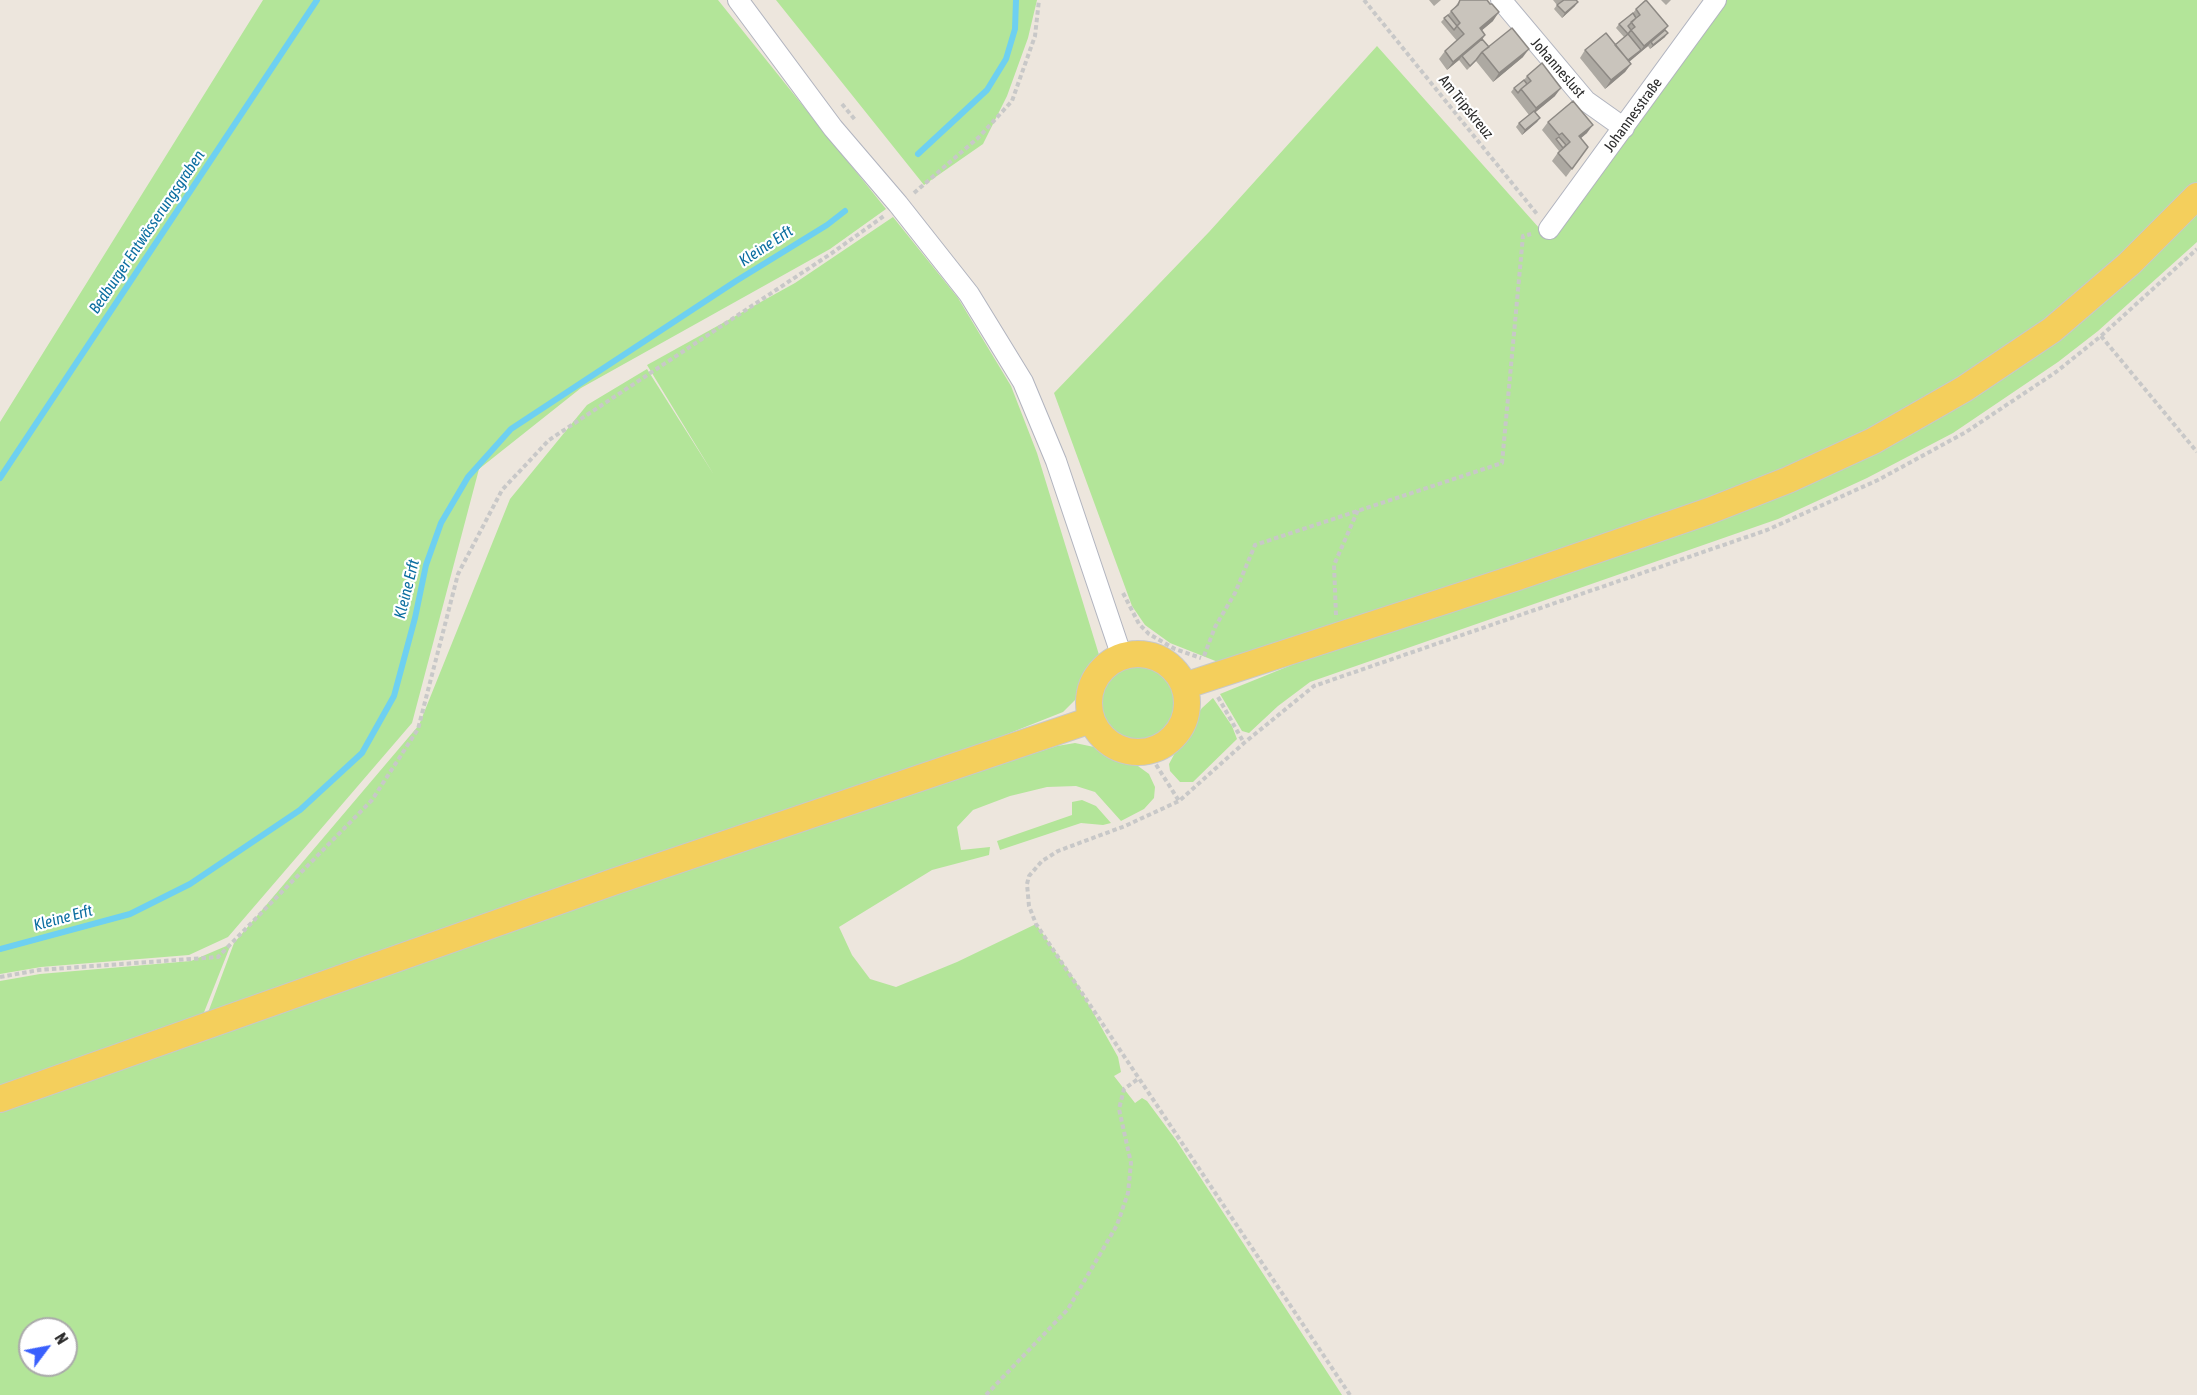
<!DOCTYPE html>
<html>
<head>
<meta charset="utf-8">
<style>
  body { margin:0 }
  #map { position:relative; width:2197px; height:1395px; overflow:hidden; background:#ede6dd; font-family:"Asap Condensed",sans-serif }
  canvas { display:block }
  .north { position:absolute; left:18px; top:1317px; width:60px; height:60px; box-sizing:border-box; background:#fff; border:2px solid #aaa; border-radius:50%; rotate:58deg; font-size:16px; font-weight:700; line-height:24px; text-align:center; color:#2b2b2b }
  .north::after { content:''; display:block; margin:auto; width:21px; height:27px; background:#3a60fd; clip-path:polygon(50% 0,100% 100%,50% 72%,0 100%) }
</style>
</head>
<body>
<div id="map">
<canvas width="2197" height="1395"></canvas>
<div class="north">N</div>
</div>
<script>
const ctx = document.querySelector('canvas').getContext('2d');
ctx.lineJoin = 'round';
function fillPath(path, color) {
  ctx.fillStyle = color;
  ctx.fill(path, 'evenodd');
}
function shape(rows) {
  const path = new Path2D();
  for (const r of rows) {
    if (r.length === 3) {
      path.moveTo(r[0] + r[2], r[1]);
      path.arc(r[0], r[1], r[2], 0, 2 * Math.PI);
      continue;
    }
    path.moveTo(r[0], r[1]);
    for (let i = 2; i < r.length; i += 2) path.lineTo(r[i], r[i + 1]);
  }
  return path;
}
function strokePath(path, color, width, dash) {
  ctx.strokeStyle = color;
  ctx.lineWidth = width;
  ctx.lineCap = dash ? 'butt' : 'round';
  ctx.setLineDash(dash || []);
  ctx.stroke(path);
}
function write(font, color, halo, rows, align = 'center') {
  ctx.font = font + ' "Asap Condensed",sans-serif';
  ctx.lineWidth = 4.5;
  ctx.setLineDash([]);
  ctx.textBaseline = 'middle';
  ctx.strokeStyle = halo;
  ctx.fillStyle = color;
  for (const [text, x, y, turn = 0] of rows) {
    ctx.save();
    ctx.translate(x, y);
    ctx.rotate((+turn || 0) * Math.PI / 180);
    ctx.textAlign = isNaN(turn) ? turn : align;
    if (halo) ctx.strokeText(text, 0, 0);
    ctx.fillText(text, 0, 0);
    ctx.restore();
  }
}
fillPath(shape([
  [263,0,718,0,886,209,830,249,581,388,479,469,412,723,228,937,189,955,41,967,0,974,0,422],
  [776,0,1037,0,1028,38,1007,96,983,144,924,185],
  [1726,0,2197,0,2197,182,2117,261,2035,328,1957,380,1878,426,1787,469,1702,502,1333,628,1218,662,1170,643,1145,625,1132,606,1054,393,1209,232,1377,46,1548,238],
  [2197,211,2197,242,2098,331,2058,362,1953,433,1867,478,1778,519,1310,682,1278,706,1249,733,1242,731,1220,694,1299,662,1427,618,1925,425],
  [893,217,958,298,1011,386,1037,453,1100,658,1076,699,1063,712,972,748,206,1018,234,943,419,725,510,499,587,405,647,369,714,475,647,365,795,283],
  [1139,705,42],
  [1213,698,1232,726,1237,739,1193,782,1180,782,1170,771,1169,764,1177,749,1192,729,1193,720,1202,708],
  [1075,743,1094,747,1117,761,1138,766,1149,774,1155,787,1154,798,1144,809,1121,821,1095,792,1076,786,1047,787,1010,796,973,810,957,827,961,850,990,847,989,855,932,870,839,927,852,955,870,979,896,987,957,962,1036,924,1076,982,1118,1057,1121,1072,1114,1076,1135,1103,1142,1098,1147,1101,1176,1140,1342,1395,0,1395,0,1112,151,1055,737,849,1057,746],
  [30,1329,66,1329,66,1365,30,1365],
  [1082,800,1096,806,1111,823,1103,825,1081,823,1000,850,997,841,1072,815,1072,802],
  [231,944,201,1020,0,1090,0,981,40,974,191,961]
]), '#b3e599');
strokePath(shape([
  [918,154,987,90,1006,59,1015,29,1016,0],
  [0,478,317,0],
  [0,949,130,914,190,884,300,810,362,753,394,696,415,618,426,565,441,523,468,477,511,429,736,281,827,225,845,211]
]), '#6ed0f1', 6);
const minor = shape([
  [738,0,833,128,898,204,969,294,1023,382,1056,461,1122,657],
  [1501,0,1586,101,1624,128],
  [1549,229,1716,0]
]);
const major = shape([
  [1138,703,49],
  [1184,686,1518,577,1709,511,1788,480,1873,441,1964,389,2052,330,2129,264,2197,196],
  [0,1099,613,882,1091,720]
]);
strokePath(minor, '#b1b4bf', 22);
strokePath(major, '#c8c8c8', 28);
strokePath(shape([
  [1364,0,1537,214],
  [842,104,856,121],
  [914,193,979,137,1012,101,1035,36,1039,0],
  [2101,336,2197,452],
  [1123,593,1139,624,1149,634,1175,649,1201,658],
  [1336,615,1334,565,1358,510],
  [1204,656,1215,627,1235,593,1255,545,1502,463,1523,236,1531,234],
  [1218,697,1244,743],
  [1148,752,1179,801],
  [0,977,39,970,218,957,372,800,418,729,458,574,502,490,549,440,832,253,884,216],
  [986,1395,1068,1309,1117,1225,1128,1193,1131,1163,1119,1109,1124,1089,1138,1079],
  [1350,1395,1036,924,1029,906,1027,884,1029,876,1042,861,1058,851,1125,826,1179,801,1244,743,1314,686,1767,530,1878,480,1966,432,2056,372,2101,336,2197,249]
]), '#c8c8c8', 4, [4.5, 3]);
strokePath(minor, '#fff', 20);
strokePath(major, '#f4cf5c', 26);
fillPath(shape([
  [1429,0,1441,0,1434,6],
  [1460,0,1493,21,1482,30,1482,39,1489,47,1523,57,1493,82,1476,61,1467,70,1459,60,1447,70,1439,59,1445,51,1457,41,1441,22,1454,8],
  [1553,0,1576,0,1575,6,1562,18,1554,9,1557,5],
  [1661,0,1671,0,1666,5],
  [1636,9,1668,26,1665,30,1665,37,1650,49,1648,46,1629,61,1631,64,1625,72,1605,89,1580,58,1585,50,1615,45,1624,37,1616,28,1619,24,1633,13],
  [1527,76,1555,96,1535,112,1540,118,1537,122,1522,135,1516,127,1519,123,1529,115,1511,92,1514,88,1524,80],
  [1548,122,1587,133,1580,138,1588,147,1566,177,1552,161,1559,151,1542,130]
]), '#ada9a2');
fillPath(shape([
  [1578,2,1575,6,1562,18,1565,13],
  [1499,12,1493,21,1474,37,1480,28],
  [1668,26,1662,34,1651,42,1648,46,1622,68,1625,63,1641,50,1644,46],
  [1668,33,1665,37,1650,49,1653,45],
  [1485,35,1480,43,1462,56,1459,60,1447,70,1453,62],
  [1529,49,1523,57,1493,82,1499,73],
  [1631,64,1625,72,1605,89,1611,80],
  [1561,88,1555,96,1531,116,1536,108],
  [1540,118,1537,122,1522,135,1525,130],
  [1593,125,1587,133,1573,145,1579,136]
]), '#8d8984');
const building = shape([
  [1460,0,1487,0,1490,4,1492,4,1499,12,1480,28,1485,35,1453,62,1445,51,1464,34,1457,26,1460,23,1451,11,1458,5,1460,0],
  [1564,0,1576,0,1578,2,1565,13,1557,5,1564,0],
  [1646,0,1668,26,1644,46,1631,30,1635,27,1631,22,1640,15,1636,9,1646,0],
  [1633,13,1636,18,1628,26,1631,30,1628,34,1619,24,1633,13],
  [1448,15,1457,26,1454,30,1444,18,1448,15],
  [1512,28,1529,49,1499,73,1482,52,1512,28],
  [1665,30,1668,33,1653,45,1651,42,1665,30],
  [1606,33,1631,64,1611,80,1585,50,1606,33],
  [1628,34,1641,50,1628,60,1615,45,1628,34],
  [1482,39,1489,47,1482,52,1476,60,1470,66,1462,56,1482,39],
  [1542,63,1561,88,1536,108,1521,89,1531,81,1527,76,1542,63],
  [1524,80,1527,84,1521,89,1518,93,1514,88,1524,80],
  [1573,101,1593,125,1579,136,1588,147,1572,169,1558,153,1570,142,1562,133,1559,135,1548,122,1573,101],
  [1534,111,1540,118,1525,130,1519,123,1534,111],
  [1559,137,1566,145,1563,148,1556,139,1559,137]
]);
fillPath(building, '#c9c4bc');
strokePath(building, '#8d8984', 1.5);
write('15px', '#2b2b2b', '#fff', [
  ["Johanneslust",1558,68,49],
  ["Am Tripskreuz",1466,107,51],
  ["Johannesstraße",1633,115,-54]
]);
write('italic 16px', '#0b6ea0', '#fff', [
  ["Bedburger Entwässerungsgraben",147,232,-56],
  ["Kleine Erft",766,246,-33],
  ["Kleine Erft",407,589,-76],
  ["Kleine Erft",63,918,-15]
]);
</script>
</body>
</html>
